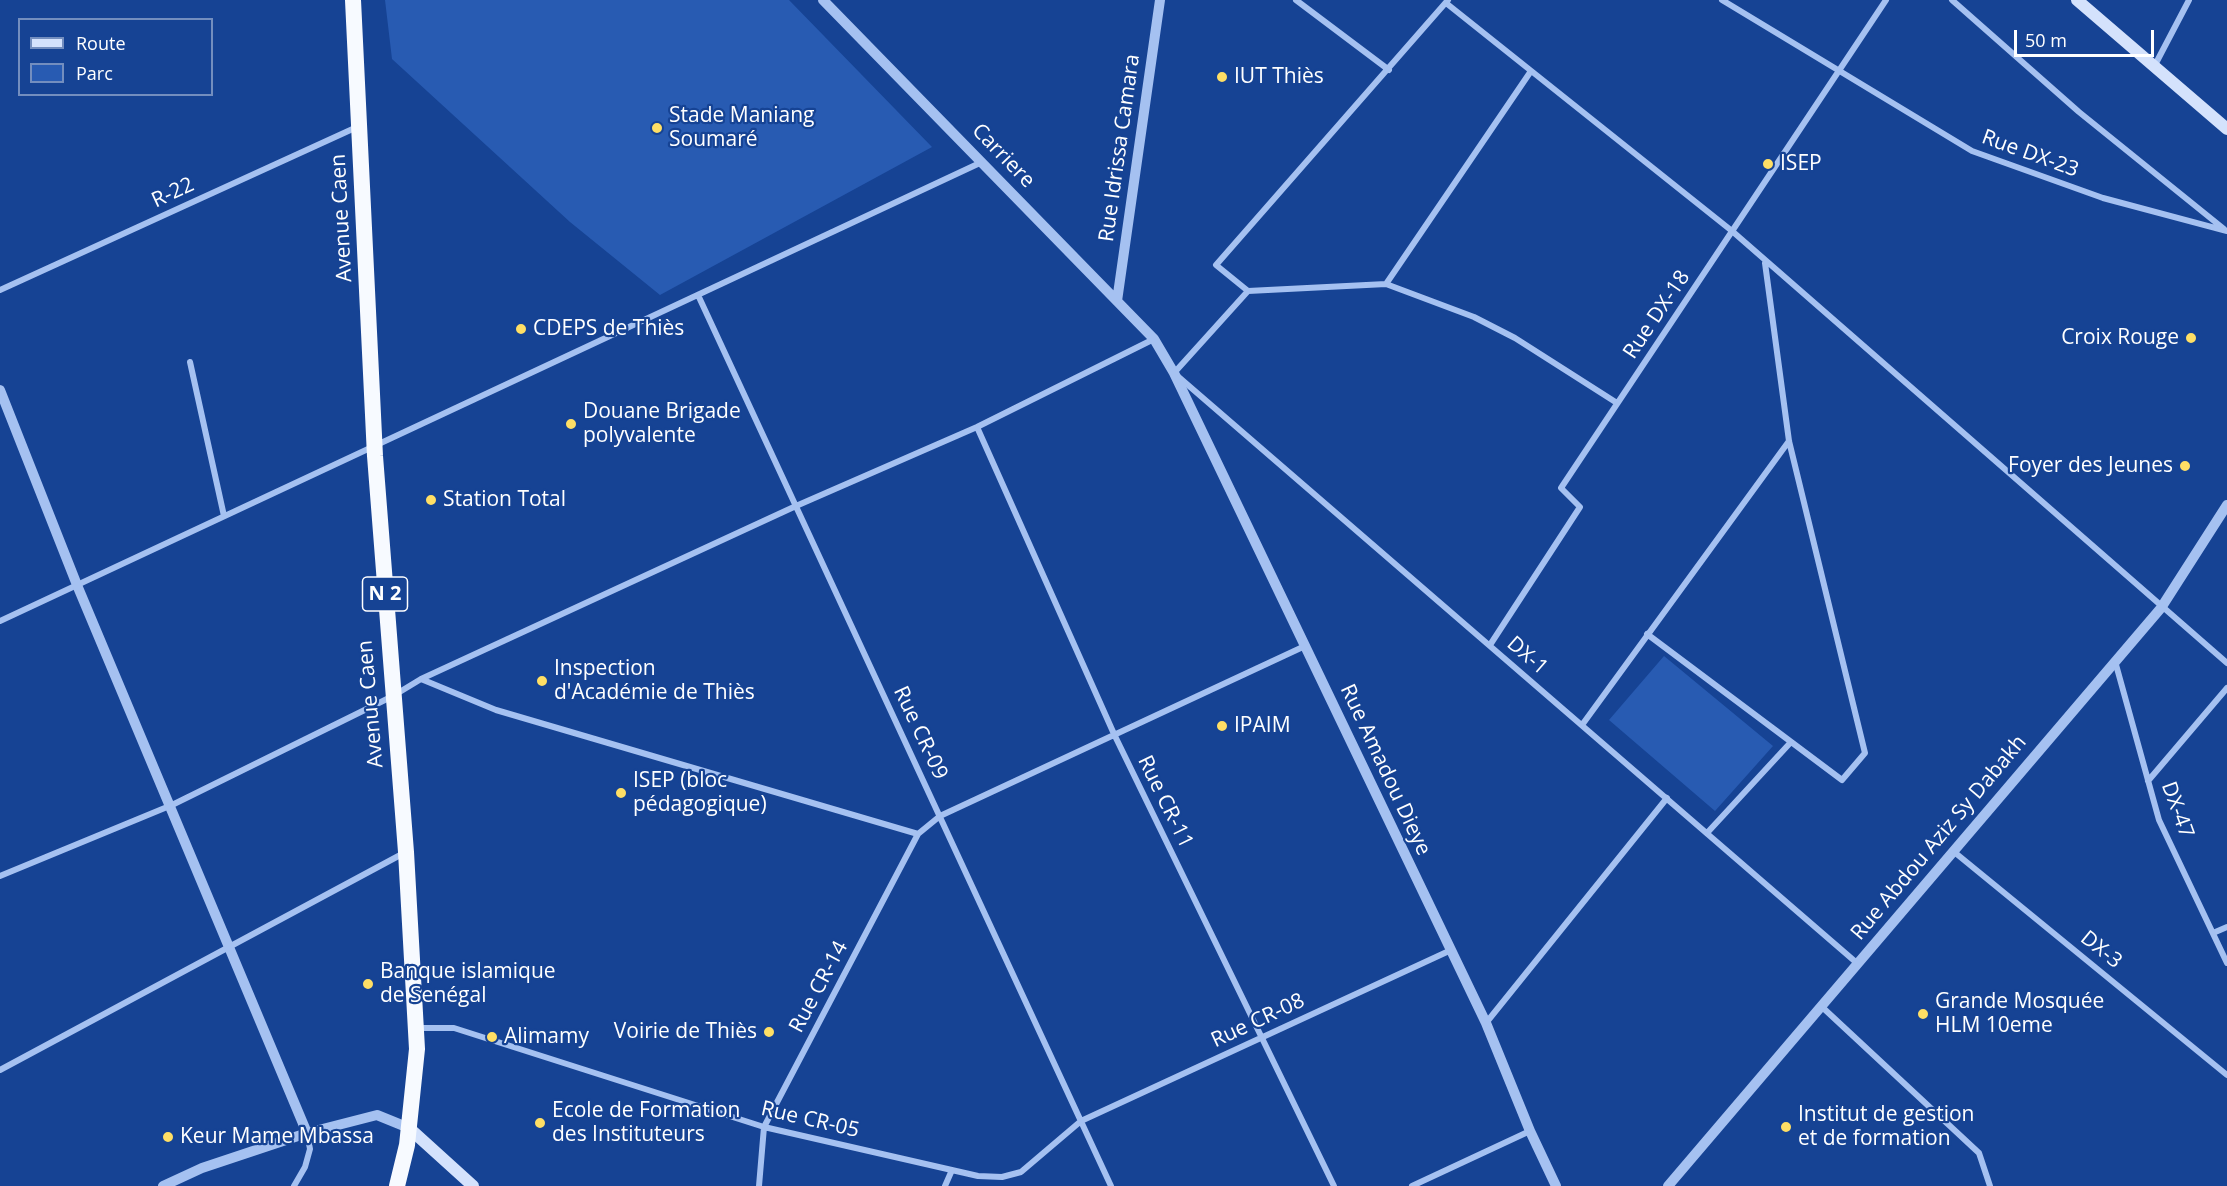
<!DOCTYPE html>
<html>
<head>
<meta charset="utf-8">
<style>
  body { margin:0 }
  #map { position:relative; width:2227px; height:1186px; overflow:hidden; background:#164394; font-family:"Open Sans",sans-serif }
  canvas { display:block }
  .legend { position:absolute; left:18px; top:18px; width:195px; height:78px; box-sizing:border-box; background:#164394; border:2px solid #738ebf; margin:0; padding:8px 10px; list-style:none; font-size:18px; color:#fff }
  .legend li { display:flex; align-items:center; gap:12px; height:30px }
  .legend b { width:30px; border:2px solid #738ebf }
  .scale { position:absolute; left:2014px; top:30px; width:140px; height:27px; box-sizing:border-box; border:3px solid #fff; border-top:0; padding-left:8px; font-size:18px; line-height:21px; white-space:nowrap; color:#fff; -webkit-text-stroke:4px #164394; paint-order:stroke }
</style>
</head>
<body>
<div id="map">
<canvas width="2227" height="1186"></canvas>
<ul class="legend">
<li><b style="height:8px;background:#d4e2fc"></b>Route</li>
<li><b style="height:16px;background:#285bb2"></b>Parc</li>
</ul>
<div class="scale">50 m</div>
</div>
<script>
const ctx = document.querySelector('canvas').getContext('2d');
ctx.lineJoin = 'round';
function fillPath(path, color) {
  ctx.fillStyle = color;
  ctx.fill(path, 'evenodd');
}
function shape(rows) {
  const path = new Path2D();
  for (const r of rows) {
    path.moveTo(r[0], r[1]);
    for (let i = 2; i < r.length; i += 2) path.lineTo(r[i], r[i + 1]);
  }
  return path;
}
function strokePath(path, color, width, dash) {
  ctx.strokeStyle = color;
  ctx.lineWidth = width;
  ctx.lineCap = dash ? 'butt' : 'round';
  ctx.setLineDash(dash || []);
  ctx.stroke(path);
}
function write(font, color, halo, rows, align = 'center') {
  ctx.font = font + ' "Open Sans",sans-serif';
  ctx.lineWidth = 4.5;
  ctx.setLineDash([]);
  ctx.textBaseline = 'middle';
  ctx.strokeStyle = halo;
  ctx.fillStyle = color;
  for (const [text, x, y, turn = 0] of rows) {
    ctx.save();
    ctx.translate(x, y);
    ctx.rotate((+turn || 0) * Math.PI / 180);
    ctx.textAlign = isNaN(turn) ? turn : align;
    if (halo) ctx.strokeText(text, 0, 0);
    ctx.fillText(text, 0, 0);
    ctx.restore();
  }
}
fillPath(shape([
  [385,0,789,0,932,147,660,295,570,222,392,59],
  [1664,656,1773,746,1715,811,1609,720]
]), '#285bb2');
strokePath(shape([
  [1296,0,1389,70],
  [1448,0,1216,265,1248,291,1386,284,1531,71],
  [1722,0,1972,151,2103,198,2227,231],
  [1952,0,2079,112,2224,229],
  [1446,3,1732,231,2227,663],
  [2155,65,2189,0],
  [1386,284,1474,317,1515,338,1617,403],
  [0,290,357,127],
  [1248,291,1174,373,1858,964],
  [698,295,1111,1186],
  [190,362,224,516],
  [977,427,1114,734,1334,1186],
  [0,621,982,162],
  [1647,634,1842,780,1865,753,1789,441,1765,263],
  [1490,645,1580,507,1561,488,1886,0],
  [2115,661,2159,820,2227,963],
  [421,679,496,710,918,834],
  [1582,725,1789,441],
  [2148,781,2227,688],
  [1707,833,1791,742],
  [1953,851,2227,1075],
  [0,876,172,805,393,696,421,679,796,506,977,427,1154,339],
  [2213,933,2227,927],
  [1821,1006,1979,1153,1990,1186],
  [1486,1023,1667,798],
  [417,1028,454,1028,764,1127,978,1176,1002,1177,1021,1172,1081,1121,1449,951],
  [0,1070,404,853],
  [294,1186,305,1167,310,1149,307,1133],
  [759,1186,764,1127,918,834,940,816,1305,646],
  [945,1186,952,1170],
  [1412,1186,1530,1131]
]), '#a5c1f1', 6);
strokePath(shape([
  [823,0,1154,339,1174,373,1486,1023,1530,1131,1556,1186],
  [1117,301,1160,0],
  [0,390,77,585,307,1133],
  [163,1186,202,1168,307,1133,377,1115,409,1128],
  [1668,1186,2161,608,2227,505]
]), '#a5c1f1', 10);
strokePath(shape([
  [2077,0,2227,129],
  [409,1128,473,1186]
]), '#d4e2fc', 12);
strokePath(shape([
  [353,0,375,456,406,852,417,1049,407,1145,397,1186]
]), '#f7faff', 16);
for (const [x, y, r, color] of [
  [1222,77,6,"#ffdf65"],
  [657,128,6,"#ffdf65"],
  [1768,164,6,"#ffdf65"],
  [521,329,6,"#ffdf65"],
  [2191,338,6,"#ffdf65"],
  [571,424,6,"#ffdf65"],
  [2185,466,6,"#ffdf65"],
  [431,500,6,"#ffdf65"],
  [542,681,6,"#ffdf65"],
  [1222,726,6,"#ffdf65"],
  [621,793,6,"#ffdf65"],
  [368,984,6,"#ffdf65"],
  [1923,1014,6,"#ffdf65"],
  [769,1032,6,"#ffdf65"],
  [492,1037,6,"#ffdf65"],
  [540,1123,6,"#ffdf65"],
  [1786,1127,6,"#ffdf65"],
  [168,1137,6,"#ffdf65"]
]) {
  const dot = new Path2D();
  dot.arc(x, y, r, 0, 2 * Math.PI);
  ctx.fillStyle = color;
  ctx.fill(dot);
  strokePath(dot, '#164394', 2);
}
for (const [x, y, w] of [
  [385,594,45]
]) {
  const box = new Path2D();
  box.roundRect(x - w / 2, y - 17, w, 34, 4.5);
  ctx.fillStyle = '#164394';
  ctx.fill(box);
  strokePath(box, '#fff', 1.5);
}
write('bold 20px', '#fff', null, [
  ["N 2",385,594]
]);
write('21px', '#fff', '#164394', [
  ["IUT Thiès",1234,77],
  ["Stade Maniang",669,116],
  ["Soumaré",669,140],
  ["ISEP",1780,164],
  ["CDEPS de Thiès",533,329],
  ["Croix Rouge",2179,338,"right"],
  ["Douane Brigade",583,412],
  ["polyvalente",583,436],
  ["Foyer des Jeunes",2173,466,"right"],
  ["Station Total",443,500],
  ["Inspection",554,669],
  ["d'Académie de Thiès",554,693],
  ["IPAIM",1234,726],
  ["ISEP (bloc",633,781],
  ["pédagogique)",633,805],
  ["Banque islamique",380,972],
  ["de Senégal",380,996],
  ["Grande Mosquée",1935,1002],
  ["HLM 10eme",1935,1026],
  ["Voirie de Thiès",757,1032,"right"],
  ["Alimamy",504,1037],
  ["Ecole de Formation",552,1111],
  ["des Instituteurs",552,1135],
  ["Institut de gestion",1798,1115],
  ["et de formation",1798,1139],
  ["Keur Mame Mbassa",180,1137]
], 'left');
write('21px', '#fff', '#164394', [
  ["Rue Idrissa Camara",1120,148,-82],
  ["Rue DX-23",2030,154,20],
  ["Carriere",1003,156,46],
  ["R-22",173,193,-25],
  ["Avenue Caen",342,218,-93],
  ["Rue DX-18",1657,315,-56],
  ["DX-1",1527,656,41],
  ["Avenue Caen",371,704,-95],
  ["Rue CR-09",920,733,65],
  ["Rue Amadou Dieye",1385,770,65],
  ["Rue CR-11",1165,802,64],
  ["DX-47",2177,810,70],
  ["Rue Abdou Aziz Sy Dabakh",1939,838,-50],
  ["DX-3",2101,950,39],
  ["Rue CR-14",819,987,-62],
  ["Rue CR-08",1258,1021,-25],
  ["Rue CR-05",810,1120,13]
]);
</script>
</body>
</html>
